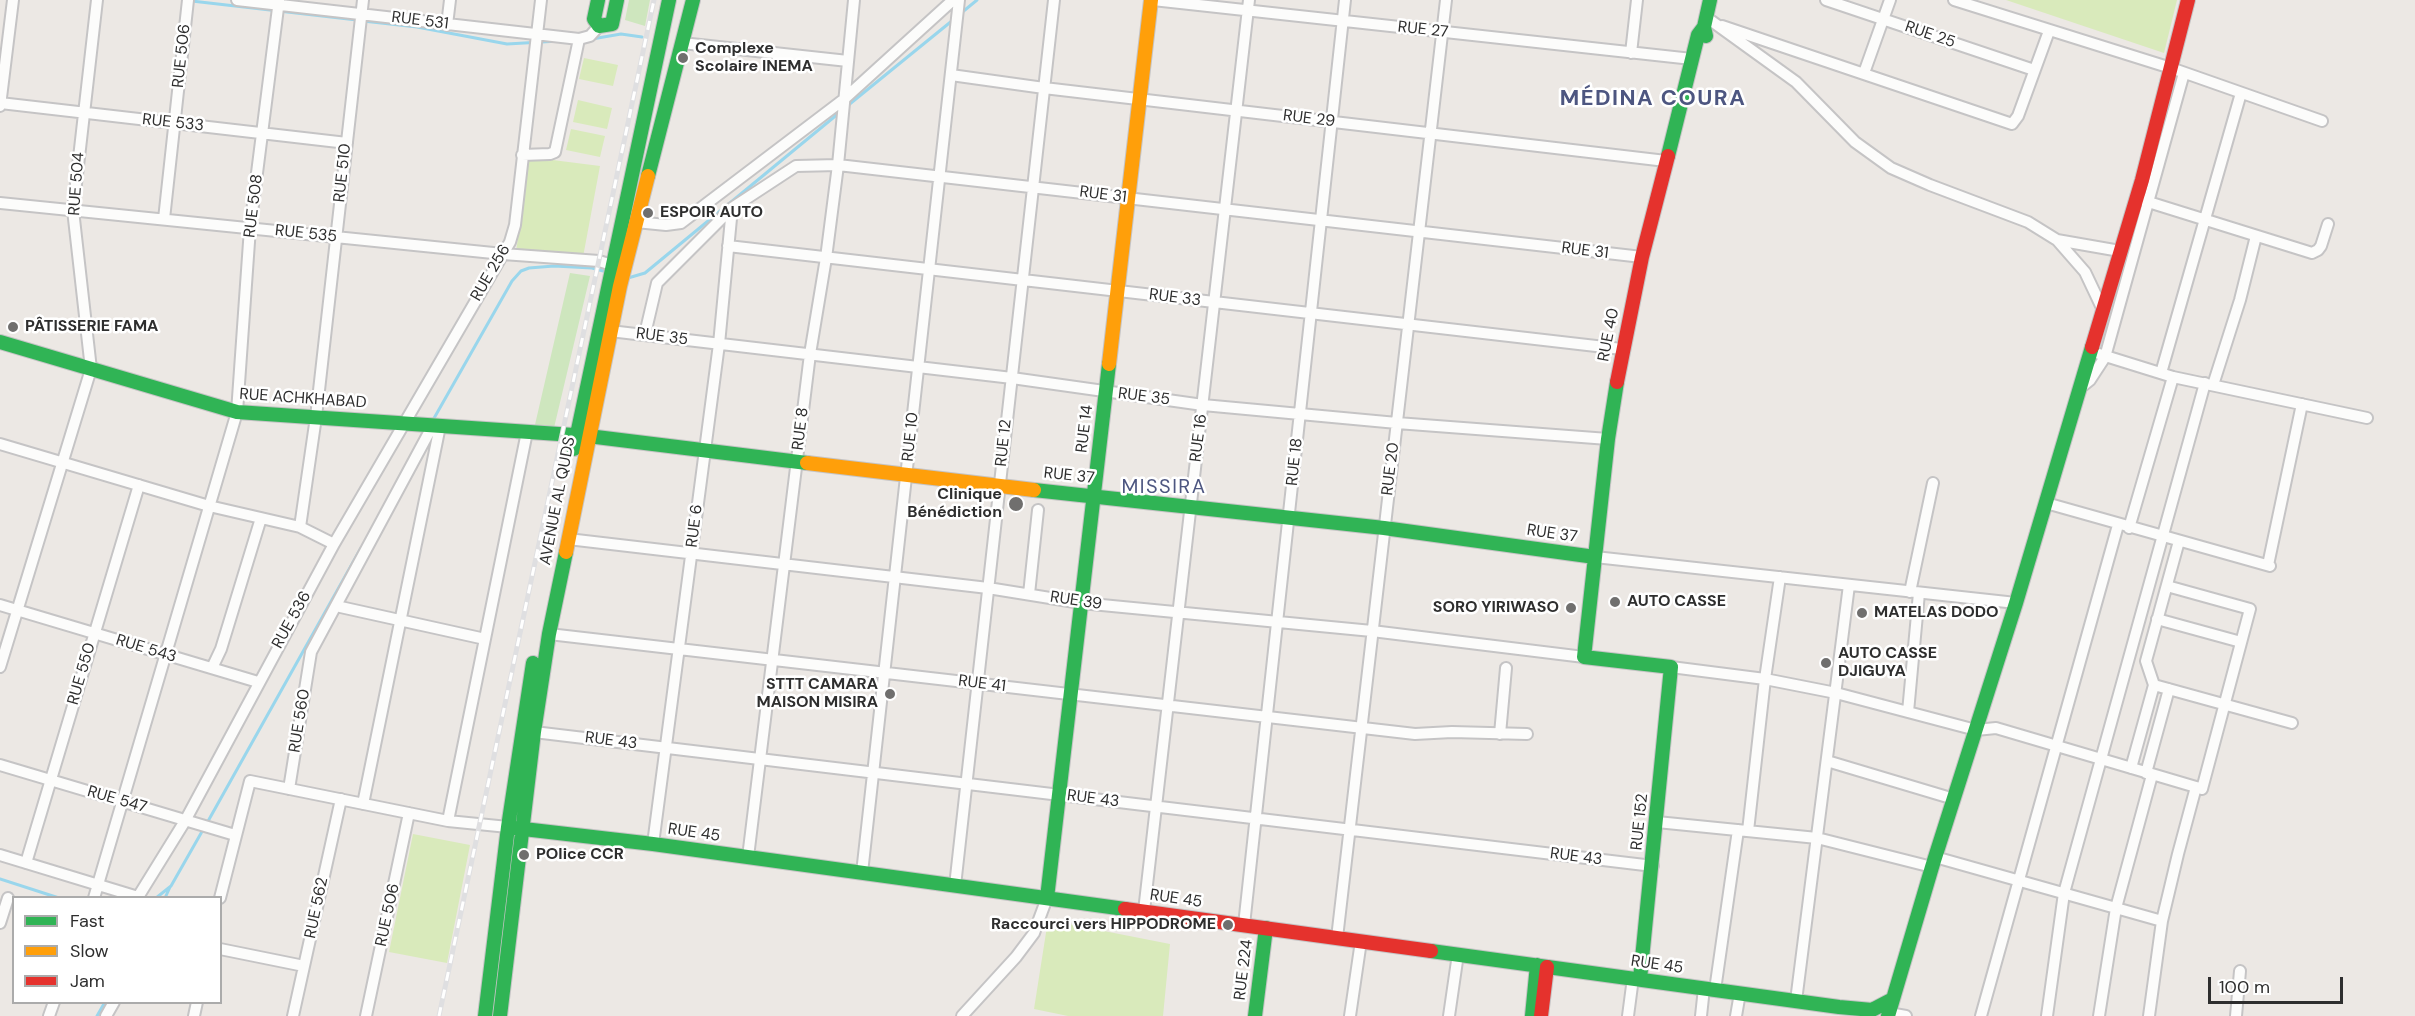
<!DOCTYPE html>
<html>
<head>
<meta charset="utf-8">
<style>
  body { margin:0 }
  #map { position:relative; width:2415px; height:1016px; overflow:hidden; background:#ece8e4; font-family:"DM Sans",sans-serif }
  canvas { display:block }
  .legend { position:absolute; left:12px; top:896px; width:210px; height:108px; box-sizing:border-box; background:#fff; border:2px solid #ababab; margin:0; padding:8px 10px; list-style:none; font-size:18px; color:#2e2e2e }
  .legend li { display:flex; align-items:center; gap:12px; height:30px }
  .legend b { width:30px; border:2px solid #ababab }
  .scale { position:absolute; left:2208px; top:977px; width:135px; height:27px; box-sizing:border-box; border:3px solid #2e2e2e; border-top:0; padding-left:8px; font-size:18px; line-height:21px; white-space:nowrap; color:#2e2e2e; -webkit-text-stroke:4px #fff; paint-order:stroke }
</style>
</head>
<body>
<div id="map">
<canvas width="2415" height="1016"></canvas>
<ul class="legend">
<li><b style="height:8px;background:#30b455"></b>Fast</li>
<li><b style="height:8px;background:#ff9f0a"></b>Slow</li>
<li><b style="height:8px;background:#e5322d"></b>Jam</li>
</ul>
<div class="scale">100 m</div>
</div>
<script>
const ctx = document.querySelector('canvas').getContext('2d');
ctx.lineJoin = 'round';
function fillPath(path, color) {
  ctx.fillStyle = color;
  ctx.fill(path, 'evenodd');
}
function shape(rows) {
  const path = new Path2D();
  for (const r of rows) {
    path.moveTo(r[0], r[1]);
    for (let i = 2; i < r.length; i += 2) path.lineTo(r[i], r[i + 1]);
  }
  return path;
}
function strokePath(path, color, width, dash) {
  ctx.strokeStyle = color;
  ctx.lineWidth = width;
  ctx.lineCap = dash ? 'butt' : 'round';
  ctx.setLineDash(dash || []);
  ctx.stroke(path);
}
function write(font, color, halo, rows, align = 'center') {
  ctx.font = font + ' "DM Sans",sans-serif';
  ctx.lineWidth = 5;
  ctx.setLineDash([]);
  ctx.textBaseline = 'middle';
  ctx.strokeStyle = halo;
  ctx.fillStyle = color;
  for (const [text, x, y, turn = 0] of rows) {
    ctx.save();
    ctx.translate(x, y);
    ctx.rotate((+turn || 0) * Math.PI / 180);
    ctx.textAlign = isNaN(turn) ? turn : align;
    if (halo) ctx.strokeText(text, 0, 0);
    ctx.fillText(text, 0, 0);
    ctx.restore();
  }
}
fillPath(shape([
  [629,0,650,0,645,26,625,20],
  [570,273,590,276,553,432,534,429]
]), '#cee6be');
fillPath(shape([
  [2006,0,2177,0,2164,53],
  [584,58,618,65,613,86,579,79],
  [578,100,612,108,607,129,573,122],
  [571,129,605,136,600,157,566,150],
  [529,157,600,166,583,257,516,252],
  [413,834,470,845,447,963,389,952],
  [1048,920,1170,944,1163,1016,1068,1016,1034,1009]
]), '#d9eabb');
strokePath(shape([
  [183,0,357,20],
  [960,14,977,0],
  [363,21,417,27,507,44,559,41],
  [592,39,621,34,642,37],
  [846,107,953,20],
  [628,278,645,273,839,113],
  [433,420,512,281,521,271,529,268,554,266,592,268,607,272],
  [207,823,361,548],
  [0,879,59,898],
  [156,898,171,886,204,828],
  [165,898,170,887],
  [97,1016,105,1002]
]), '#99d6ec', 3);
const street = shape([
  [237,0,579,39,590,36,599,26],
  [1153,0,1692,59],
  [1826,0,2034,70],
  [1954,0,2171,68,2322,121],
  [1706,17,1796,82,1855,142,1891,168,1930,185,2028,222,2057,240,2085,272,2103,310],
  [447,25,450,0],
  [1722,26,2012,124,2018,116,2049,31],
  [682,43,848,61],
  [1631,53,1637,0],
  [1864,73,1890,0],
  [951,75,1044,88,1666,161],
  [0,103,347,143],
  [0,106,13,0],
  [522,155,550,154,555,152,579,39],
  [2142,200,2312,253,2318,250,2321,246,2328,224],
  [0,203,503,254,599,261,612,265],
  [164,219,188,0],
  [636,222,666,225,681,223,843,100,953,0],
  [2057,240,2120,251],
  [728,246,1622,349],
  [610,331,1012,378,1203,405,1397,423,1608,439],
  [645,334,657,283,732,208,796,166,838,165,1642,257],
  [2099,354,2173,377,2367,418],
  [2161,373,2241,93],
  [2213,385,2240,300,2256,236],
  [2080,388,2090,380,2105,357,2184,73],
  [0,444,209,506,300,527,334,544],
  [2046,503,2270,566],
  [300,527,316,417,363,0],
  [2129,528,2173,377],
  [568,539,988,588,1081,603,1372,631,1584,657],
  [1595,557,2016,603],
  [2268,565,2302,404],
  [1910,592,1933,483],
  [1029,594,1038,510],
  [0,605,258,682],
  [336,606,485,639],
  [2157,619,2241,642],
  [549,634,1415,734,1452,732,1527,734],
  [0,667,91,369,73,210,97,0],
  [1671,667,1765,679,1836,693,1976,730,1996,728,2196,787],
  [212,668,221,649,261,518],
  [2154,685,2292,723],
  [1908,712,1919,593],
  [534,732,1653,866],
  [1500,734,1506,668],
  [1827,761,1954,799],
  [0,765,235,835],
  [2131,768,2154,685,2146,661,2179,541],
  [2146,773,2169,689],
  [289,789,311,652,433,425],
  [363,804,440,426],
  [448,821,527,432],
  [1657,822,1817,838,1932,867],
  [1748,831,1765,679,1780,577],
  [653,844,719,344,732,208],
  [0,855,138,897,185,821,334,544,510,242,515,225,541,0],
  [748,857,810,354,826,258,838,165,854,0],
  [1935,857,2162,921],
  [26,863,139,485],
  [862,873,959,0],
  [955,886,1054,0],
  [94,898,237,412,250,228,279,0],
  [220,898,250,781,448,821,508,827],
  [1144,911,1249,0],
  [0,923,8,898],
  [1244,925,1345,0],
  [1337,938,1446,0],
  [220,949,304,966],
  [1715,990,1738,830],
  [1796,1001,1849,585],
  [1889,1013,1906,1016],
  [49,1016,54,1002],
  [106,1016,114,1002],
  [194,1016,197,1002],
  [293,1016,341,799],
  [366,1016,409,813],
  [962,1016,1016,957,1034,933,1047,898],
  [1350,1016,1361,941],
  [1449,1016,1458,954],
  [1628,1016,1633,978],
  [1701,1016,1704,988],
  [1736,1016,1740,993],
  [1981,1016,2118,525],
  [2047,1016,2064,893,2205,383],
  [2099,1016,2116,908,2152,775],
  [2149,1016,2162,921,2178,854,2196,787,2202,789,2250,609,2167,586],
  [2236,1016,2240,971]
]);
const fast = shape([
  [598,0,594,19,599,26,612,24,617,0],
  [1706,36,1704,27,1710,0],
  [1668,156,1698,35,1704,27],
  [648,176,693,0],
  [0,342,237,412,588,436,807,463],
  [1617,382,1608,439,1584,657,1671,667,1640,979],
  [574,449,669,0],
  [1034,490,1384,528,1595,557],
  [515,828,653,844,1125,909],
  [1047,898,1109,364],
  [1431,951,1839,1007,1872,1010,1893,999],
  [485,1016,508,827,533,663],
  [500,1016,534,732,549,634,566,552],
  [1255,1016,1266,928],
  [1532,1016,1537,965],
  [1888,1016,1932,867,2016,603,2092,347]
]);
const slow = shape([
  [1109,364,1151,0],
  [807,463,1034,490],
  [566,552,620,286,648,176]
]);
const jam = shape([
  [2092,347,2142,180,2188,0],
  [1617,382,1642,257,1668,156],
  [1125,909,1431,951],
  [1541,1016,1547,967]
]);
strokePath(street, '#c5c4c5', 14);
strokePath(fast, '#c5c4c5', 16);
strokePath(slow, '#c5c4c5', 16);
strokePath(jam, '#c5c4c5', 16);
strokePath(street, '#fcfcfb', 10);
strokePath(fast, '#30b455', 14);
strokePath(slow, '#ff9f0a', 14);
strokePath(jam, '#e5322d', 14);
const rail = shape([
  [439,1016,654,0]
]);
strokePath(rail, '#dfdfe1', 5);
strokePath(rail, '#fff', 3, [9]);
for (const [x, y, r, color] of [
  [683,58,6,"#706f6e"],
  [648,213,6,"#706f6e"],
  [13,327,6,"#706f6e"],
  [1016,504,8,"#706f6e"],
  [1615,602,6,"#706f6e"],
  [1571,608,6,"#706f6e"],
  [1862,613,6,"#706f6e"],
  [1826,663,6,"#706f6e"],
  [890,694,6,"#706f6e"],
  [524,855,6,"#706f6e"],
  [1228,925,6,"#706f6e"]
]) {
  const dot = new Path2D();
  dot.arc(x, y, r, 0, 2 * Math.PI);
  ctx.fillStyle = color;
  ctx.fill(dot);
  strokePath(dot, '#fff', 2);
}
write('16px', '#2e2e2e', '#fff', [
  ["RUE 531",420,21,7],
  ["RUE 27",1423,30,6],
  ["RUE 25",1930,35,19],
  ["RUE 506",182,56,-84],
  ["RUE 29",1309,119,7],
  ["RUE 533",173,123,6],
  ["RUE 510",343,173,-84],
  ["RUE 504",77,184,-86],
  ["RUE 31",1103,195,7],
  ["RUE 508",254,206,-83],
  ["RUE 535",306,234,6],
  ["RUE 31",1585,251,7],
  ["RUE 256",491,273,-60],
  ["RUE 33",1175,298,7],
  ["RUE 40",1609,335,-79],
  ["RUE 35",662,337,7],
  ["RUE 35",1144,397,7],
  ["RUE ACHKHABAD",303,399,4],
  ["RUE 8",801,429,-83],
  ["RUE 14",1085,429,-83],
  ["RUE 10",911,437,-84],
  ["RUE 16",1199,438,-83],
  ["RUE 12",1004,443,-84],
  ["RUE 18",1295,462,-84],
  ["RUE 20",1391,469,-83],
  ["RUE 37",1069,476,6],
  ["AVENUE AL QUDS",558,501,-79],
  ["RUE 6",695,526,-83],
  ["RUE 37",1552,534,8],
  ["RUE 39",1076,601,8],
  ["RUE 536",292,620,-61],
  ["RUE 543",146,649,17],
  ["RUE 550",82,674,-74],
  ["RUE 41",982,684,7],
  ["RUE 560",300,721,-81],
  ["RUE 43",611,741,7],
  ["RUE 43",1093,799,7],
  ["RUE 547",117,800,16],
  ["RUE 152",1640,822,-84],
  ["RUE 45",694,833,8],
  ["RUE 43",1576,857,7],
  ["RUE 45",1176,899,8],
  ["RUE 562",317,908,-78],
  ["RUE 506",388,915,-78],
  ["RUE 45",1657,965,8],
  ["RUE 224",1244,970,-83]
]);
write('bold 16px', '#2e2e2e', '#fff', [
  ["Complexe",695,49],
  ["Scolaire INEMA",695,67],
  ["ESPOIR AUTO",660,213],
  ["PÂTISSERIE FAMA",25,327],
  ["Clinique",1002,495,"right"],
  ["Bénédiction",1002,513,"right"],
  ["AUTO CASSE",1627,602],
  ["SORO YIRIWASO",1559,608,"right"],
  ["MATELAS DODO",1874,613],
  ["AUTO CASSE",1838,654],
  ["DJIGUYA",1838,672],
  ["STTT CAMARA",878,685,"right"],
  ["MAISON MISIRA",878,703,"right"],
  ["POlice CCR",536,855],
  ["Raccourci vers HIPPODROME",1216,925,"right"]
], 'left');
ctx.letterSpacing = '1.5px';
write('20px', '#4d5680', '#fff', [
  ["MISSIRA",1164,488]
]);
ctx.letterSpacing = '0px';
ctx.letterSpacing = '1.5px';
write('bold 22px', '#4d5680', '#fff', [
  ["MÉDINA COURA",1653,99]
]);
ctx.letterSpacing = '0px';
</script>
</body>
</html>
